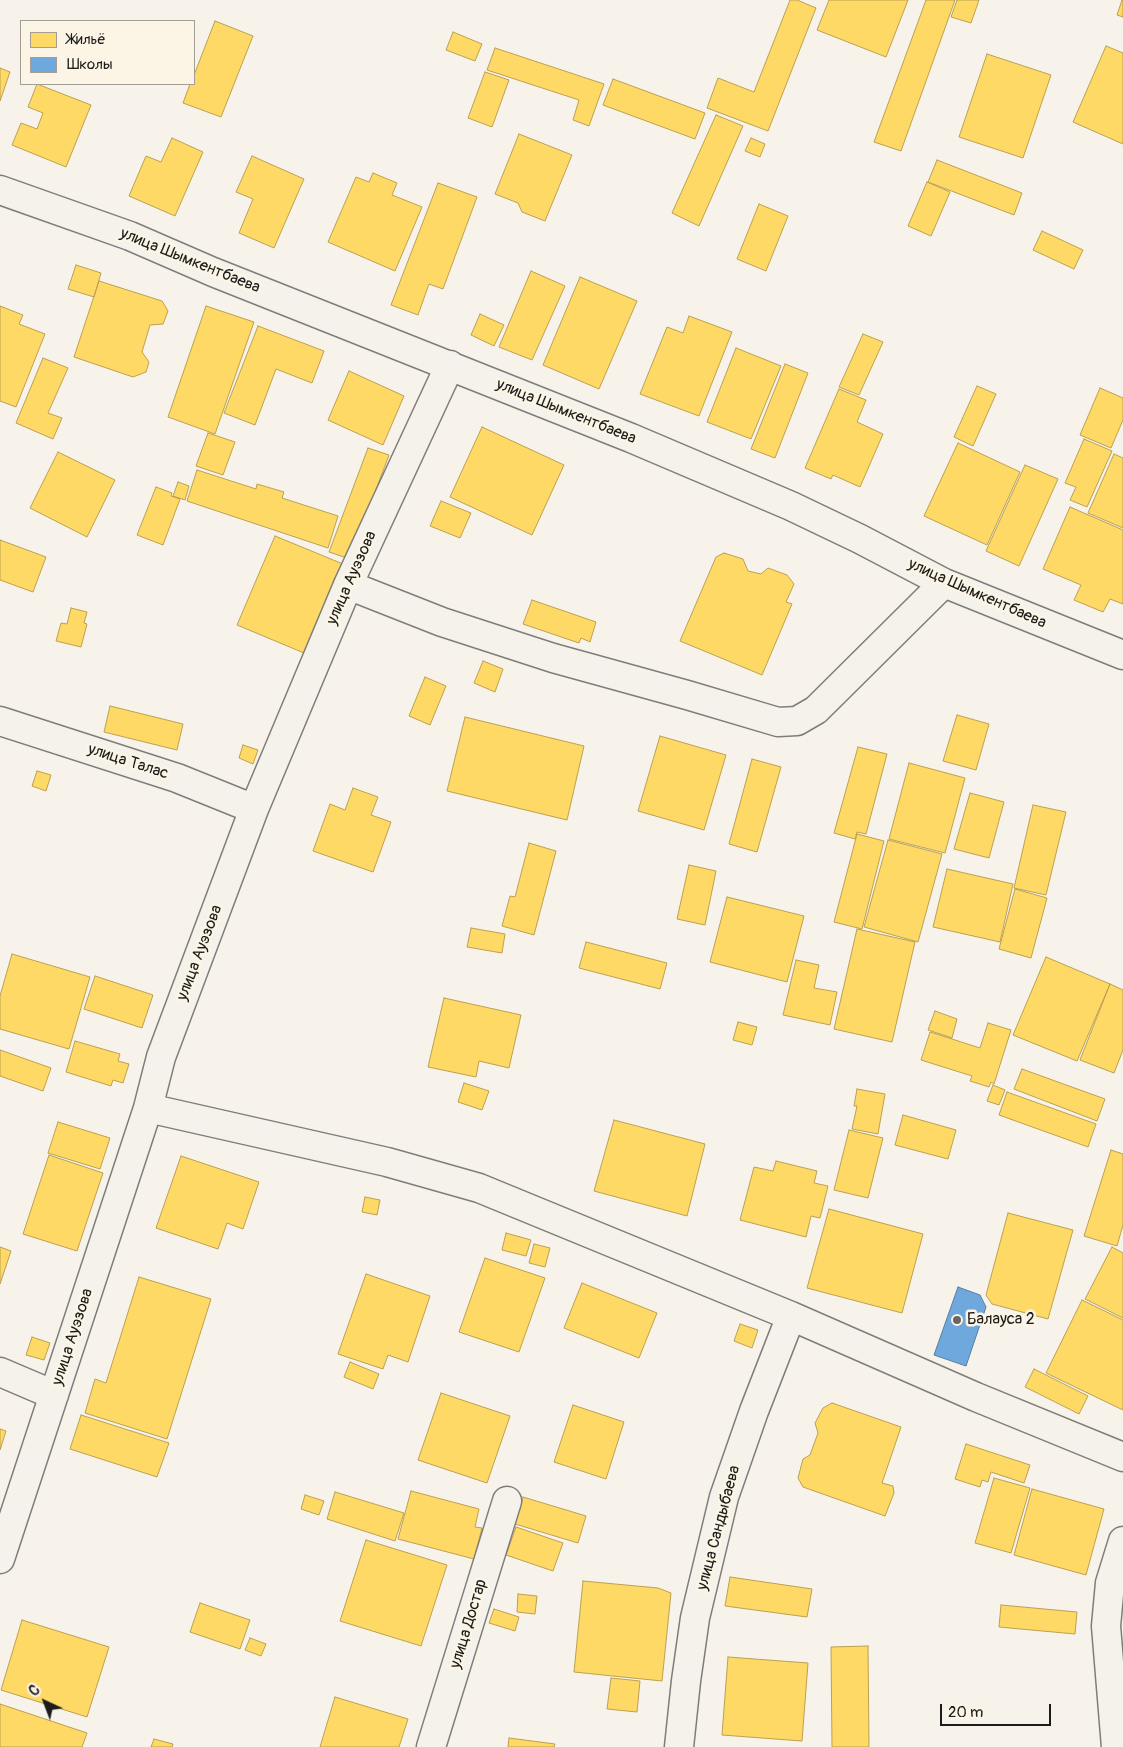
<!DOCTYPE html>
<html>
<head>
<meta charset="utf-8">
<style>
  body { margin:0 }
  #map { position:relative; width:1123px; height:1747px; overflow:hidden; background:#f7f3ea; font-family:Pangolin,sans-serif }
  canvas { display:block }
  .legend { position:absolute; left:20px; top:20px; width:175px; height:65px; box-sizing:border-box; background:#fcf5e5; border:1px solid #a29e95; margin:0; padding:6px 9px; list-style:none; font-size:15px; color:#1c1c1c }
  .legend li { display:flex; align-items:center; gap:10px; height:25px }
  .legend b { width:25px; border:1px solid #a29e95 }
  .north { position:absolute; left:20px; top:1677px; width:50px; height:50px; -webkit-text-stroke:4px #fcf5e5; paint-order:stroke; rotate:317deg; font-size:14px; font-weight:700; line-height:20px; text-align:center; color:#1c1c1c }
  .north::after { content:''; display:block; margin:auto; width:18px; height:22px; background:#1c1c1c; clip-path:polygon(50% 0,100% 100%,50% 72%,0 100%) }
  .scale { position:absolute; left:940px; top:1704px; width:111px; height:22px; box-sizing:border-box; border:2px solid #1c1c1c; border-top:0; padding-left:6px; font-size:15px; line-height:18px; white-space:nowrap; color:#1c1c1c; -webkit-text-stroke:4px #fcf5e5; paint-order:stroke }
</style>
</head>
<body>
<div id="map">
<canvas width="1123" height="1747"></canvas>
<ul class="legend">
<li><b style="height:14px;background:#ffd966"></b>Жильё</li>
<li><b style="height:14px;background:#6fa8dc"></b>Школы</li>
</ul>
<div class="north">С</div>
<div class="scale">20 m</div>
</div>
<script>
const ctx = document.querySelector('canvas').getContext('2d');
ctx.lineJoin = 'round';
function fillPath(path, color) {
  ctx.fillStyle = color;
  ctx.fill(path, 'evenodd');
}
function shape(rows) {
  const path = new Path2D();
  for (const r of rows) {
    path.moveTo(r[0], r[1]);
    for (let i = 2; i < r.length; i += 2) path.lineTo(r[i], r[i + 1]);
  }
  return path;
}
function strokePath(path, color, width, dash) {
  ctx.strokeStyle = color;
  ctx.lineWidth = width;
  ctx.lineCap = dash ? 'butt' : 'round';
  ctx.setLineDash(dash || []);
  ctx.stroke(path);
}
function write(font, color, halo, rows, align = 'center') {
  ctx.font = font + ' Pangolin,sans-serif';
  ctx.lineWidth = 5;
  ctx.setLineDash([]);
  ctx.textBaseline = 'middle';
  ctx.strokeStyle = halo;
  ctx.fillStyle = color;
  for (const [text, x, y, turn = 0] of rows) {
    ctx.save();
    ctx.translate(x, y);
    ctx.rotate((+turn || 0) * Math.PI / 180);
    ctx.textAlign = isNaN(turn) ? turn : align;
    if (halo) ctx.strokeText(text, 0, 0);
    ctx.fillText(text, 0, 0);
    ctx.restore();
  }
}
const homes = shape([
  [790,0,797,0,816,8,768,131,707,108,718,78,754,92,790,0],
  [829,0,908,0,886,57,817,30,829,0],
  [926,0,955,0,901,151,874,142,926,0],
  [957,0,979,0,971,23,951,17,957,0],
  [1122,0,1123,0,1123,17,1117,15,1122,0],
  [215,21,253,36,221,117,183,103,190,84,194,84,194,75,215,21],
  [453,32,482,44,475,61,446,50,453,32],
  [1106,46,1123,53,1123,144,1073,122,1106,46],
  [495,48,604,84,589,126,573,120,579,100,487,70,495,48],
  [987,54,1051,75,1023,158,959,137,987,54],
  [0,68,10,72,0,101,0,68],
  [485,72,509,80,492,127,468,118,485,72],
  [613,79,705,113,695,139,603,105,613,79],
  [37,84,91,105,66,167,12,145,21,123,37,129,43,113,28,107,37,84],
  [716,115,743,126,699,226,672,213,716,115],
  [519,134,572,155,545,221,522,212,518,203,495,194,519,134],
  [172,138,203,152,175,216,129,196,146,156,161,162,172,138],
  [751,138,765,144,760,157,745,151,751,138],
  [252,156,304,179,274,248,239,233,253,199,236,192,252,156],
  [937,160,1022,193,1014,215,928,182,937,160],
  [373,173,397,183,392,195,422,207,395,271,328,242,356,177,369,182,373,173],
  [927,182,950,192,931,236,908,226,927,182],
  [438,183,477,197,443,289,429,284,418,315,391,305,438,183],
  [759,204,788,216,766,271,737,259,759,204],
  [1042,231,1083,250,1074,269,1033,250,1042,231],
  [76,265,101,273,94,297,68,289,76,265],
  [531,271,565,286,532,360,499,347,531,271],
  [580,277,637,301,599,389,543,365,580,277],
  [99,281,162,301,168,311,163,324,150,325,142,352,149,362,146,372,133,377,74,357,99,281],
  [0,306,23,315,19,324,45,334,16,407,0,401,0,306],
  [206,306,254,322,215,434,168,417,206,306],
  [480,314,504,325,494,346,471,335,480,314],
  [689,316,732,332,699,416,640,394,667,327,683,333,689,316],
  [258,326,324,351,312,383,276,369,255,425,224,413,258,326],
  [863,334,883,342,859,395,839,387,863,334],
  [736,348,781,366,751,439,707,422,736,348],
  [43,358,68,368,48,413,62,418,53,439,16,423,43,358],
  [785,364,808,373,775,458,751,449,785,364],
  [349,371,404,396,383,445,328,420,349,371],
  [977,386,996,394,973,446,954,437,977,386],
  [1100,388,1123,398,1123,420,1111,448,1080,435,1100,388],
  [839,389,866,400,857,422,883,434,860,487,833,475,831,479,805,468,839,389],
  [482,427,564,465,532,535,450,497,482,427],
  [208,433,235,442,223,475,196,466,208,433],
  [1084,439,1112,451,1087,507,1070,500,1076,487,1065,483,1084,439],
  [958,443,1020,472,987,545,924,516,958,443],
  [368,448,389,455,350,559,329,552,368,448],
  [58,452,115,480,87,537,30,508,58,452],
  [1114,454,1123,458,1123,528,1088,513,1114,454],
  [1025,465,1058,479,1019,566,986,551,1025,465],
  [197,470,256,489,257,484,284,492,282,498,338,516,328,548,187,501,197,470],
  [178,482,189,486,185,500,173,496,178,482],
  [156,487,172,493,171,496,180,499,163,545,137,535,156,487],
  [441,501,471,513,460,538,430,526,441,501],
  [1070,507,1123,530,1123,604,1110,599,1103,612,1074,600,1081,585,1043,569,1070,507],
  [275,536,343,564,304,653,237,625,275,536],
  [0,540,46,557,33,592,0,580,0,540],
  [724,553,743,559,748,571,761,574,768,568,787,575,794,584,786,602,792,604,762,675,680,641,716,557,724,553],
  [532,600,596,622,590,642,581,638,579,643,523,624,532,600],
  [71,608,87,612,84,623,87,624,81,647,56,641,61,623,67,624,71,608],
  [483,661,503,669,495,692,474,683,483,661],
  [425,677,446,686,430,725,409,716,425,677],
  [110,706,183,724,177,750,104,732,110,706],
  [957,715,989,724,976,770,943,761,957,715],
  [465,717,584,746,567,820,447,791,465,717],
  [660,736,726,755,704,830,638,811,660,736],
  [243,745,258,750,253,764,239,758,243,745],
  [858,747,887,754,866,834,857,832,855,839,834,833,858,747],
  [752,759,781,767,757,852,729,844,752,759],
  [909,763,965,778,945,853,889,839,909,763],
  [37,771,51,775,46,791,32,786,37,771],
  [353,788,378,797,371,815,391,822,373,872,313,851,330,804,345,810,353,788],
  [970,793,1004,802,989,858,954,849,970,793],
  [1033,805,1066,812,1046,895,1014,888,1033,805],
  [857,834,884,841,862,929,834,922,857,834],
  [888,840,942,854,918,942,864,927,888,840],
  [529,843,556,851,534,935,502,926,510,896,515,897,529,843],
  [689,865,716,871,705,925,677,919,689,865],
  [947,869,1013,884,1000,942,933,927,947,869],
  [1015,889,1047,898,1031,958,999,949,1015,889],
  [727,897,804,916,787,982,710,962,727,897],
  [471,928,505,934,502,953,467,947,471,928],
  [857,929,915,942,892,1042,834,1029,857,929],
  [586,942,667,963,660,989,579,968,586,942],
  [12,954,90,977,69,1049,0,1029,0,996,12,954],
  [1046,957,1110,984,1077,1061,1013,1035,1046,957],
  [796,960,819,965,814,988,837,992,830,1025,783,1015,796,960],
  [95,976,153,995,142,1028,84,1009,95,976],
  [1110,984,1123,990,1123,1050,1114,1073,1080,1060,1110,984],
  [444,998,521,1015,509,1068,479,1061,476,1077,428,1067,444,998],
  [935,1011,957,1019,952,1038,928,1030,935,1011],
  [738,1022,757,1027,752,1045,733,1040,738,1022],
  [988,1023,1011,1030,994,1084,991,1082,989,1087,970,1081,972,1076,921,1060,930,1032,980,1048,988,1023],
  [75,1041,120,1054,118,1061,129,1064,123,1083,113,1080,111,1086,66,1072,75,1041],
  [0,1050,51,1068,43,1091,0,1076,0,1050],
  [1022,1069,1105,1099,1097,1121,1014,1089,1022,1069],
  [464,1083,489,1091,482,1110,458,1102,464,1083],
  [993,1085,1005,1090,999,1105,987,1101,993,1085],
  [857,1089,885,1094,878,1134,852,1129,857,1106,854,1106,857,1089],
  [1007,1092,1096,1124,1088,1147,999,1115,1007,1092],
  [903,1115,956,1130,948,1159,895,1145,903,1115],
  [614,1120,705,1144,687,1216,594,1191,614,1120],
  [58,1122,110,1138,100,1169,48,1153,58,1122],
  [849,1130,883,1138,868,1198,834,1190,849,1130],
  [1111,1150,1123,1154,1123,1225,1117,1246,1084,1236,1111,1150],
  [49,1155,103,1173,77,1251,23,1234,49,1155],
  [181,1156,259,1182,243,1229,227,1223,218,1249,156,1228,181,1156],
  [776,1161,817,1171,814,1183,828,1186,820,1218,811,1216,806,1237,740,1220,754,1167,773,1171,776,1161],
  [365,1197,380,1200,377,1215,362,1212,365,1197],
  [829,1209,923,1234,902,1313,807,1288,829,1209],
  [1008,1213,1073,1230,1048,1319,992,1304,986,1295,1008,1213],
  [506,1233,531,1240,526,1256,502,1250,506,1233],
  [534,1244,550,1248,545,1267,529,1263,534,1244],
  [0,1247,11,1251,0,1284,0,1247],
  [1112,1247,1123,1253,1123,1318,1085,1299,1112,1247],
  [485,1258,545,1278,519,1352,459,1332,485,1258],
  [366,1274,430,1296,408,1362,388,1355,383,1369,338,1354,366,1274],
  [139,1277,211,1299,167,1439,85,1413,95,1379,106,1383,139,1277],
  [582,1283,657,1313,639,1358,564,1328,582,1283],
  [1082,1300,1123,1320,1123,1410,1046,1373,1082,1300],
  [740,1324,758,1330,752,1348,734,1341,740,1324],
  [32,1337,50,1343,44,1360,26,1355,32,1337],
  [350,1362,379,1374,373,1389,344,1377,350,1362],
  [1034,1369,1088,1396,1079,1414,1025,1387,1034,1369],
  [441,1393,510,1416,487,1483,418,1460,441,1393],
  [832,1403,901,1427,882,1483,893,1486,894,1493,885,1516,803,1487,798,1478,803,1459,810,1455,818,1433,815,1423,823,1408,832,1403],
  [573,1405,624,1422,606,1479,554,1462,573,1405],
  [81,1415,169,1443,157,1477,70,1449,81,1415],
  [0,1429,6,1431,0,1450,0,1429],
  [966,1444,1030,1465,1024,1483,991,1472,988,1482,982,1480,980,1487,955,1479,966,1444],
  [994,1478,1030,1488,1011,1553,975,1543,994,1478],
  [1032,1489,1104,1509,1086,1575,1014,1555,1032,1489],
  [411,1491,479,1509,475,1527,482,1528,474,1559,398,1539,411,1491],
  [335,1492,404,1513,395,1541,327,1519,335,1492],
  [305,1495,324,1501,319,1515,301,1509,305,1495],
  [523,1497,586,1516,578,1543,515,1524,523,1497],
  [516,1527,563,1543,553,1571,506,1555,516,1527],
  [366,1540,447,1565,421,1646,340,1621,366,1540],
  [730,1577,812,1589,807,1617,725,1606,730,1577],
  [583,1581,658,1588,671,1593,662,1681,574,1672,583,1581],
  [518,1594,537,1596,535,1614,517,1612,518,1594],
  [200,1603,250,1620,240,1649,190,1632,200,1603],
  [1001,1605,1077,1612,1075,1634,999,1627,1001,1605],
  [494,1609,519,1617,515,1631,489,1623,494,1609],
  [22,1620,109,1647,87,1717,1,1690,22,1620],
  [250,1638,266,1644,261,1656,245,1650,250,1638],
  [868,1646,869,1747,832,1747,831,1647,868,1646],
  [728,1657,808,1663,802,1741,722,1735,728,1657],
  [611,1678,640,1681,637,1712,607,1709,611,1678],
  [335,1697,408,1719,399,1747,320,1747,335,1697],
  [0,1704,87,1733,82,1747,0,1747,0,1704],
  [509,1738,555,1744,554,1747,508,1747,509,1738],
  [154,1739,173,1744,172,1747,151,1747,154,1739]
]);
fillPath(homes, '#ffd966');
strokePath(homes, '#bba050', 1);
const schools = shape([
  [958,1287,980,1295,986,1307,966,1366,934,1355,958,1287]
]);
fillPath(schools, '#6fa8dc');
strokePath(schools, '#567ea2', 1);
const minor = shape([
  [0,190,130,236,213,272,631,438,791,506,860,539,944,583,1123,655],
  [348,585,442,622,553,658,687,695,778,722,797,721,816,710,944,583],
  [0,721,177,778,254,809],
  [148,1108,387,1162,479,1188,791,1316,976,1397,1123,1457],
  [0,1372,54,1395],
  [0,1559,148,1108,161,1057,254,809,348,585,450,365],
  [431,1747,507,1501],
  [679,1747,686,1681,695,1618,724,1497,754,1411,791,1316],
  [1116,1747,1106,1626,1110,1583,1123,1541]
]);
strokePath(minor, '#7f7d79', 31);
strokePath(minor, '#f5f2ec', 28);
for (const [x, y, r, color] of [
  [957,1320,5,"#696764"]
]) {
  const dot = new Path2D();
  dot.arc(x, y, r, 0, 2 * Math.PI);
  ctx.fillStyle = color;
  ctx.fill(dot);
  strokePath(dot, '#fcf5e5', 2);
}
write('16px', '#1c1c1c', '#fcf5e5', [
  ["улица Шымкентбаева",190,261,22],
  ["улица Шымкентбаева",566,412,22],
  ["улица Ауэзова",352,578,-66],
  ["улица Шымкентбаева",977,594,24],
  ["улица Талас",128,762,18],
  ["улица Ауэзова",200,953,-69],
  ["улица Ауэзова",73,1337,-72],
  ["улица Сандыбаева",719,1528,-75],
  ["улица Достар",469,1624,-73]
]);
write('16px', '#1c1c1c', '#fcf5e5', [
  ["Балауса 2",967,1320]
], 'left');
</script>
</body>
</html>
